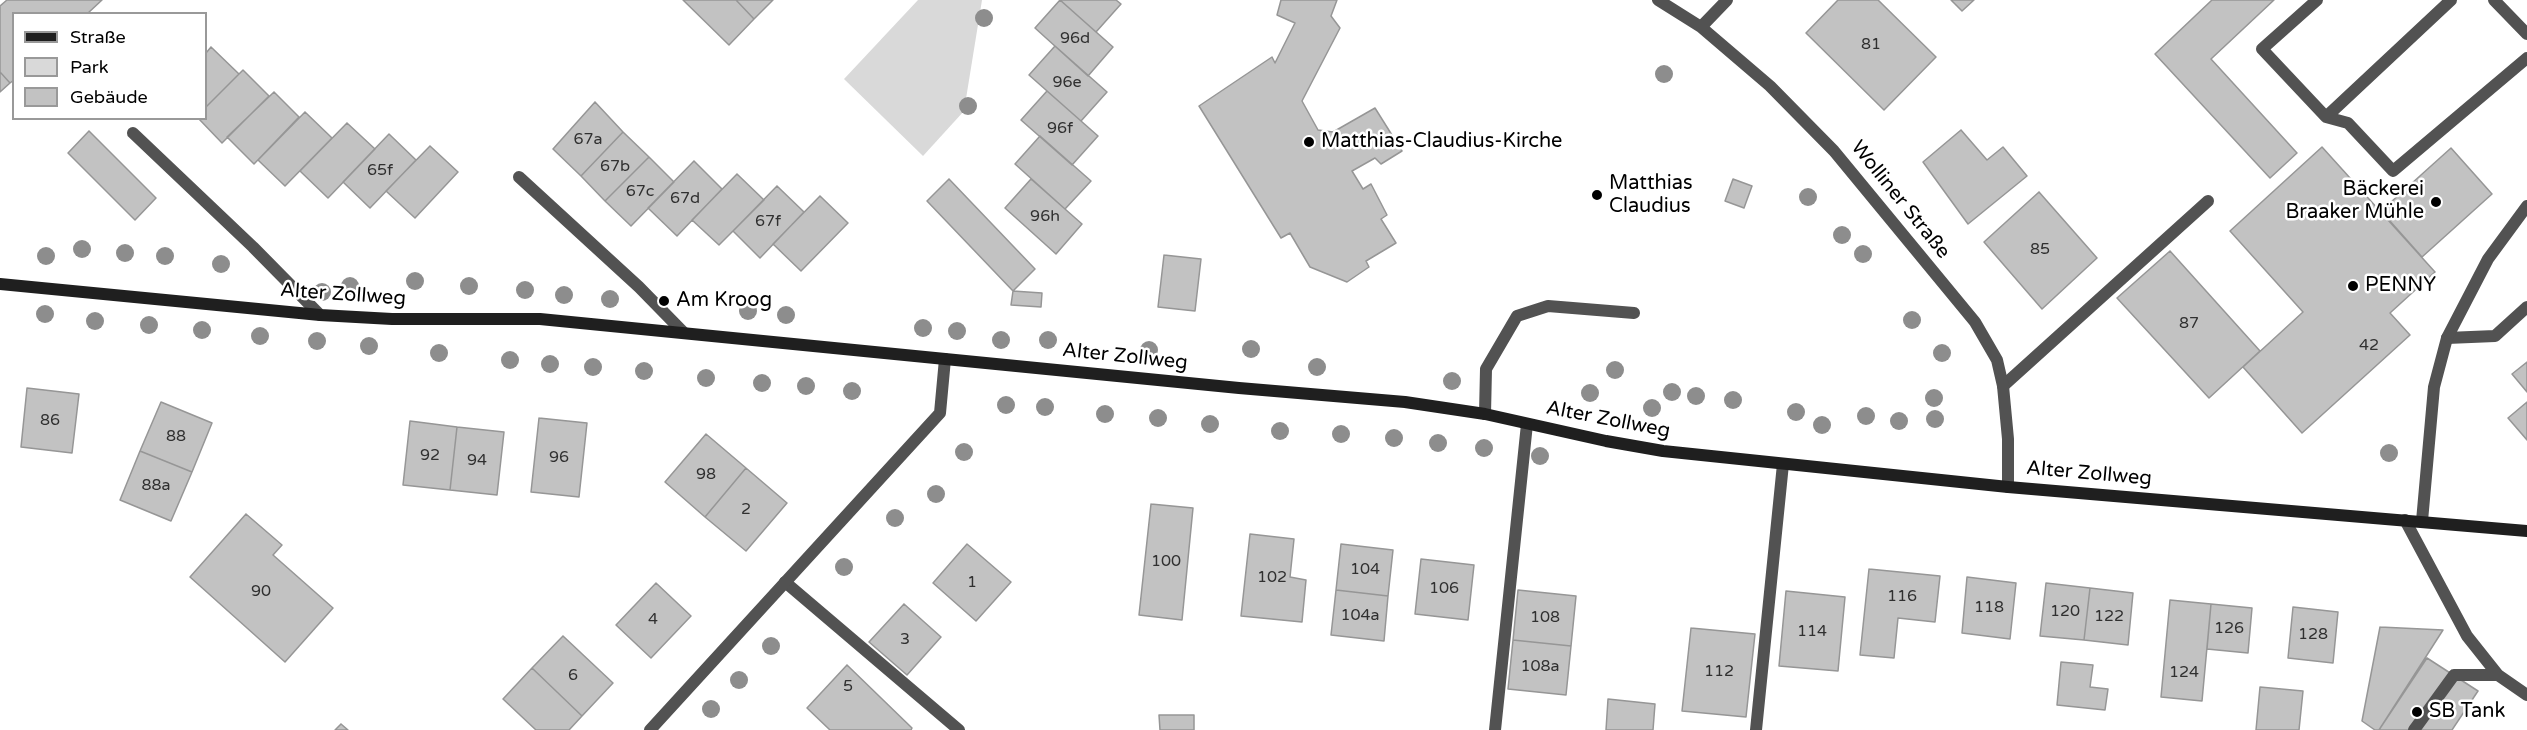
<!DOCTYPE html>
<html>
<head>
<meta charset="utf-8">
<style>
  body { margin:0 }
  #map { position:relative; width:2527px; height:730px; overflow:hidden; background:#fff; font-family:"Varela Round",sans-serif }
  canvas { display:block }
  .legend { position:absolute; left:12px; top:12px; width:195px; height:108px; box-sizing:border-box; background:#fff; border:2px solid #999; margin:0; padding:8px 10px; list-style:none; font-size:18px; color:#000 }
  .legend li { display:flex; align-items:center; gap:12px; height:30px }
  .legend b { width:30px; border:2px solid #999 }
</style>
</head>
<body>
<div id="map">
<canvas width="2527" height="730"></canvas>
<ul class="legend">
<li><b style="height:8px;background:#1f1f1f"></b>Straße</li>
<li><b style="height:16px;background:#d9d9d9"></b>Park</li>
<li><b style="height:16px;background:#c2c2c2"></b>Gebäude</li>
</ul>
</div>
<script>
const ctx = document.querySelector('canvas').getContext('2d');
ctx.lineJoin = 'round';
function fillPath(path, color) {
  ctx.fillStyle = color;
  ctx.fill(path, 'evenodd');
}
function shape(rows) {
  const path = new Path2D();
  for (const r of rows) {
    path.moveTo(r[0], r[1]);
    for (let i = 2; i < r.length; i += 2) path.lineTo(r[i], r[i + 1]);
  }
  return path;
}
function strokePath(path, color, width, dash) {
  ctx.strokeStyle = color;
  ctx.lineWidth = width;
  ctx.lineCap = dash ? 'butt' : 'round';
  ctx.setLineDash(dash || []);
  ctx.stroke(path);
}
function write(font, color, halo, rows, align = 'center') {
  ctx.font = font + ' "Varela Round",sans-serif';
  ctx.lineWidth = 5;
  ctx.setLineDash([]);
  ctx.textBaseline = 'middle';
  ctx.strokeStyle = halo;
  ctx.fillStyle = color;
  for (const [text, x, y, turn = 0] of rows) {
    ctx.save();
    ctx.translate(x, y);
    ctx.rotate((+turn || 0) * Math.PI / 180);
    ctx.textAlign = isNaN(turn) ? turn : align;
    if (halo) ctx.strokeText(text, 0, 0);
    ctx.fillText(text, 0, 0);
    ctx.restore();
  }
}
fillPath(shape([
  [918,0,982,0,964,111,923,156,844,79]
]), '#d9d9d9');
const building = shape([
  [7,0,102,0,87,14,14,14,14,80,10,83,0,72,0,6,7,0],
  [683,0,736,0,754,19,729,45,683,0],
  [736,0,773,0,754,19,736,0],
  [1060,0,1116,0,1121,4,1096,32,1060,0],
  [1060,0,1113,47,1088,76,1035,28,1060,0],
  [1281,0,1337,0,1331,16,1340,28,1302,101,1318,130,1333,132,1375,108,1402,151,1381,164,1375,158,1352,171,1363,189,1371,184,1387,215,1381,219,1396,243,1366,261,1369,267,1347,282,1310,267,1290,233,1281,238,1199,106,1272,57,1275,63,1295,23,1277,15,1281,0],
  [1838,0,1878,0,1936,57,1884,110,1806,33,1838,0],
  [1951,0,1974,0,1962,11,1951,0],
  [2212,0,2274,0,2211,59,2297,153,2270,178,2155,54,2212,0],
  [1055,46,1107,92,1081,121,1029,75,1055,46],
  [211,47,239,74,206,107,206,53,211,47],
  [243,70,269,96,222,143,198,118,206,118,206,107,243,70],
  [0,72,10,83,0,92,0,72],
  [1047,91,1098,136,1072,165,1021,120,1047,91],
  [274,92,299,117,254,164,227,137,274,92],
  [595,102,623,132,581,176,553,149,595,102],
  [305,112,332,138,285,186,258,160,305,112],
  [347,123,375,149,328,198,300,171,347,123],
  [1961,130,1987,160,2003,147,2027,176,1968,224,1923,162,1961,130],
  [89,131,156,198,135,220,68,153,89,131],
  [623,132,649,157,605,201,581,176,623,132],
  [389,134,416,160,370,208,343,182,389,134],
  [1040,136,1091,181,1065,209,1015,164,1040,136],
  [430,146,458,172,415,218,386,191,430,146],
  [2322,147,2435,272,2390,313,2410,335,2302,433,2243,367,2303,312,2230,231,2322,147],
  [2451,148,2492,194,2422,257,2381,211,2451,148],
  [649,157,674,182,631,226,605,201,649,157],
  [694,161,722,189,677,236,648,208,694,161],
  [737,174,764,200,719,245,692,220,737,174],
  [949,179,1035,269,1013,291,927,201,949,179],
  [1031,179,1082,224,1056,254,1005,208,1031,179],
  [1733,179,1752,186,1744,208,1725,201,1733,179],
  [777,186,804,212,760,258,733,231,777,186],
  [2039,192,2097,258,2042,309,1984,242,2039,192],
  [820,196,848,223,801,271,773,244,820,196],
  [2170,251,2260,351,2209,398,2117,298,2170,251],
  [1164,255,1201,259,1195,311,1158,307,1164,255],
  [1013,291,1042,293,1041,307,1011,305,1013,291],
  [2527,362,2527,392,2512,374,2527,362],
  [27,388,79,394,72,453,21,447,27,388],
  [161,402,212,423,192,472,140,451,161,402],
  [2527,402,2527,440,2508,418,2527,402],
  [539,418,587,423,579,497,531,492,539,418],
  [410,421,457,427,450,490,403,485,410,421],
  [457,427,504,432,497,495,450,490,457,427],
  [706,434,746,468,705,517,665,482,706,434],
  [140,451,192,472,171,521,120,500,140,451],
  [746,468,787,503,746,551,705,517,746,468],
  [1151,504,1193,508,1182,620,1139,615,1151,504],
  [246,514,282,545,273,555,333,608,285,662,190,577,246,514],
  [1250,534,1294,539,1290,577,1306,580,1302,622,1241,616,1250,534],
  [967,544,1011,582,976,621,933,583,967,544],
  [1341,544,1393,550,1388,596,1336,590,1341,544],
  [1421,559,1474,565,1468,620,1415,614,1421,559],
  [1869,569,1940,576,1935,622,1898,618,1894,658,1860,655,1869,569],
  [1967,577,2016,583,2010,639,1962,633,1967,577],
  [656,583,691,616,651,658,616,625,656,583],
  [2046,583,2090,588,2084,640,2040,636,2046,583],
  [2090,588,2133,593,2128,645,2084,640,2090,588],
  [1336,590,1388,596,1384,641,1331,635,1336,590],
  [1518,590,1576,596,1571,646,1513,640,1518,590],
  [1786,591,1845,597,1838,671,1779,666,1786,591],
  [2170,600,2211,604,2202,701,2161,697,2170,600],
  [904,604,941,637,907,675,869,642,904,604],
  [2211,604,2252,608,2248,653,2207,649,2211,604],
  [2293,607,2338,612,2333,663,2288,658,2293,607],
  [2380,627,2443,630,2379,730,2375,730,2362,721,2380,627],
  [1691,628,1755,634,1746,717,1682,711,1691,628],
  [563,636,613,683,582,716,532,668,563,636],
  [1513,640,1571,646,1566,695,1508,689,1513,640],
  [2427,658,2478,691,2452,730,2379,730,2427,658],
  [2061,662,2093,665,2090,687,2108,689,2105,710,2057,705,2061,662],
  [847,665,912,728,911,730,830,730,807,708,847,665],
  [532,668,582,716,569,730,536,730,503,699,532,668],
  [2260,687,2303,691,2299,730,2256,730,2260,687],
  [1608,699,1655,704,1653,730,1606,730,1608,699],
  [1159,715,1194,715,1194,730,1160,730,1159,715],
  [341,724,348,730,335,730,341,724]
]);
fillPath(building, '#c2c2c2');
strokePath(building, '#969696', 1.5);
strokePath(shape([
  [2317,0,2262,49,2326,117,2348,123,2393,171,2527,58],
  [2494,0,2527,34],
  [2326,117,2451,0],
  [133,133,253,247,320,315],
  [519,177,639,287,684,333],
  [2447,338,2495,336,2527,307],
  [2003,386,2208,201],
  [1485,414,1486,369,1517,316,1548,306,1634,313],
  [2405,520,2467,636,2498,675,2527,695],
  [785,582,959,730],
  [1495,730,1527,424],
  [1756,730,1783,464],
  [2414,730,2454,675,2498,675]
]), '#525252', 12);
strokePath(shape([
  [1658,0,1701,27,1770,86,1834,151,1975,322,1997,360,2003,386,2008,439,2008,487],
  [1701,27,1727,0],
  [2422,521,2434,387,2447,338,2488,259,2527,206],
  [650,730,940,413,945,359]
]), '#525252', 12);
strokePath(shape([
  [0,284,320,315,392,319,540,319,1239,388,1405,402,1485,414,1606,441,1663,451,2008,487,2527,531]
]), '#1f1f1f', 12);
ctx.fillStyle = '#8d8d8d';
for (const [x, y] of [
  [984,18],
  [1664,74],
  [968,106],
  [1808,197],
  [1842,235],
  [82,249],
  [125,253],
  [1863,254],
  [46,256],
  [165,256],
  [221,264],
  [415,281],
  [350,286],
  [469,286],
  [525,290],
  [322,292],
  [564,295],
  [610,299],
  [748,311],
  [45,314],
  [786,315],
  [1912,320],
  [95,321],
  [149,325],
  [923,328],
  [202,330],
  [957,331],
  [260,336],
  [1001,340],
  [1048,340],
  [317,341],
  [369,346],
  [1251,349],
  [1149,350],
  [439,353],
  [1942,353],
  [510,360],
  [550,364],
  [593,367],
  [1317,367],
  [1615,370],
  [644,371],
  [706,378],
  [1452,381],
  [762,383],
  [806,386],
  [852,391],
  [1672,392],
  [1590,393],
  [1696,396],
  [1934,398],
  [1733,400],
  [1006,405],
  [1045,407],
  [1652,408],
  [1796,412],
  [1105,414],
  [1866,416],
  [1158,418],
  [1935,419],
  [1899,421],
  [1210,424],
  [1822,425],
  [1280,431],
  [1341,434],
  [1394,438],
  [1438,443],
  [1484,448],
  [964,452],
  [2389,453],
  [1540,456],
  [936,494],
  [895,518],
  [844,567],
  [771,646],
  [739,680],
  [711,709]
]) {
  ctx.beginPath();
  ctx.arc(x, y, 9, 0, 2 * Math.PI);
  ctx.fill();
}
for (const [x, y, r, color] of [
  [1309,142,6,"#000"],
  [1597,195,6,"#000"],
  [2436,202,6,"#000"],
  [2353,286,6,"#000"],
  [664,301,6,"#000"],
  [2417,712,6,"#000"]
]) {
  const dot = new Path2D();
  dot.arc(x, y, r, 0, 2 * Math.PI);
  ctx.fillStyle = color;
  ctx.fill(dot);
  strokePath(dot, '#fff', 2);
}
write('16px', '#303030', null, [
  ["96d",1075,39],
  ["81",1871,45],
  ["96e",1067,83],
  ["96f",1060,129],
  ["67a",588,140],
  ["67b",615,167],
  ["65f",380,171],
  ["67c",640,192],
  ["67d",685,199],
  ["96h",1045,217],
  ["67f",768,222],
  ["85",2040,250],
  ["87",2189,324],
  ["42",2369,346],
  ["86",50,421],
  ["88",176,437],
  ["92",430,456],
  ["96",559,458],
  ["94",477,461],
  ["98",706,475],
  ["88a",156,486],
  ["2",746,510],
  ["100",1166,562],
  ["104",1365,570],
  ["102",1272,578],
  ["1",972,583],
  ["106",1444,589],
  ["90",261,592],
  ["116",1902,597],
  ["118",1989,608],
  ["120",2065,612],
  ["104a",1360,616],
  ["122",2109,617],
  ["108",1545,618],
  ["4",653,620],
  ["126",2229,629],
  ["114",1812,632],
  ["128",2313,635],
  ["3",905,640],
  ["108a",1540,667],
  ["112",1719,672],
  ["124",2184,673],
  ["6",573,676],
  ["5",848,687]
]);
write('20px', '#000', '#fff', [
  ["Matthias-Claudius-Kirche",1321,142],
  ["Matthias",1609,184],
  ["Claudius",1609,207],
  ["Bäckerei",2424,190,"right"],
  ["Braaker Mühle",2424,213,"right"],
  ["PENNY",2365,286],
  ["Am Kroog",676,301],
  ["SB Tank",2429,712]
], 'left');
write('20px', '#000', '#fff', [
  ["Wolliner Straße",1900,200,51],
  ["Alter Zollweg",343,295,4],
  ["Alter Zollweg",1125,357,6],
  ["Alter Zollweg",1608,420,11],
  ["Alter Zollweg",2089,474,5]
]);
</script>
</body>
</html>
